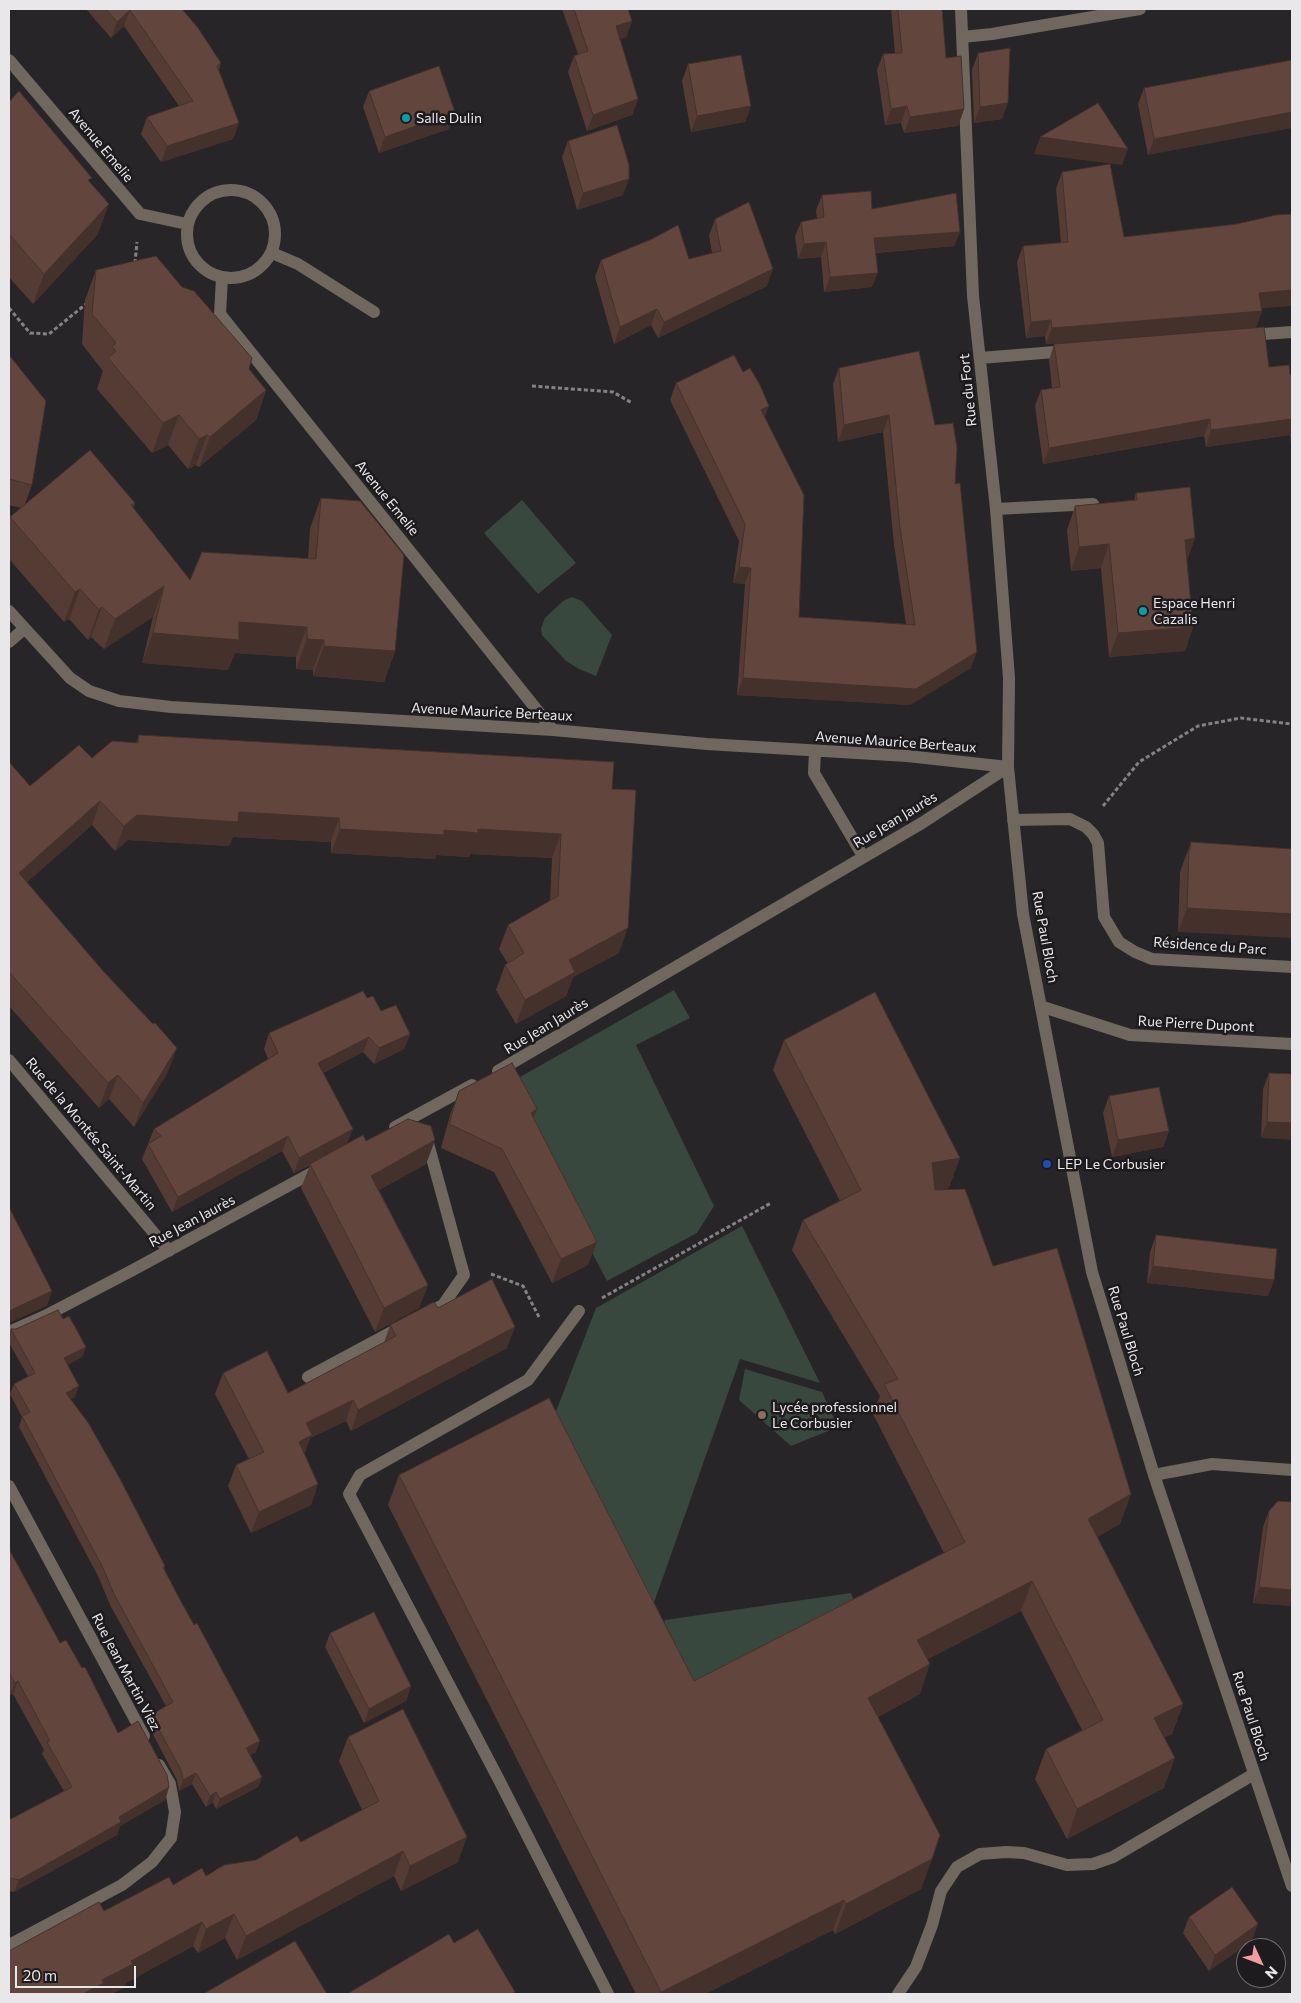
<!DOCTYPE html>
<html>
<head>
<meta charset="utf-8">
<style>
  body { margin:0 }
  #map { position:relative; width:1301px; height:2003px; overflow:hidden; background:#272527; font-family:Commissioner,sans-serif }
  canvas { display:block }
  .frame { position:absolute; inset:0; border:10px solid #e9e7e9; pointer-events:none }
  .north { position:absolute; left:1236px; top:1938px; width:50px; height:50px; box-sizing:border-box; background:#1d1b1d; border:1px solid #6f6d6f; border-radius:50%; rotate:133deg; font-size:14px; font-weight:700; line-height:20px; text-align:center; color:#e9e7e9 }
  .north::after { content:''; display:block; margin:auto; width:18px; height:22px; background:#f49aa2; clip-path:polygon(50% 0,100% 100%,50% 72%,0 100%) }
  .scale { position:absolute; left:15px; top:1966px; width:121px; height:22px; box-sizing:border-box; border:2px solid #e9e7e9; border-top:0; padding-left:6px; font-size:15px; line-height:18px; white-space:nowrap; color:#e9e7e9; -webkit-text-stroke:4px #1d1b1d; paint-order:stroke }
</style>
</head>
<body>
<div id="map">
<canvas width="1301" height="2003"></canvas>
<div class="frame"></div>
<div class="north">N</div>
<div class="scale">20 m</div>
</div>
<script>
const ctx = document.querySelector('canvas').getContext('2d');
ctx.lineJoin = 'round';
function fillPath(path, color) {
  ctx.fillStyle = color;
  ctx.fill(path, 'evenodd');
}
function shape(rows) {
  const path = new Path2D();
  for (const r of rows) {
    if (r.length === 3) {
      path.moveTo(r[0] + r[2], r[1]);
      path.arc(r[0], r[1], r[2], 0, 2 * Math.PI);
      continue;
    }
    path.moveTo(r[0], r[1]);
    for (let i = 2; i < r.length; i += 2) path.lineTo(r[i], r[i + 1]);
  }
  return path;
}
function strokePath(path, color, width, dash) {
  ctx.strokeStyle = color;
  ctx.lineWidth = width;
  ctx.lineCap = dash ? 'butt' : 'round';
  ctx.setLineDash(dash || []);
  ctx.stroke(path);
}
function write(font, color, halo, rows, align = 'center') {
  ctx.font = font + ' Commissioner,sans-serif';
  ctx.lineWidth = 5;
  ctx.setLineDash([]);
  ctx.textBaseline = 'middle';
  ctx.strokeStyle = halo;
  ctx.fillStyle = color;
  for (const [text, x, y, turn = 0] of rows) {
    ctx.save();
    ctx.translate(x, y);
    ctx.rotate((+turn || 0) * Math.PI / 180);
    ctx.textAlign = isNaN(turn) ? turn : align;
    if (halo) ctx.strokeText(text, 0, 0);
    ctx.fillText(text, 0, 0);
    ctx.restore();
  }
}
fillPath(shape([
  [522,500,576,563,538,594,484,533],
  [572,597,582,601,612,635,596,676,579,669,566,661,542,635,541,628,545,618,563,601],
  [674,990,690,1018,636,1045,714,1206,697,1233,607,1281,504,1086],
  [742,1226,820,1383,740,1359,650,1614,551,1424,596,1308],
  [745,1369,822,1392,838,1427,791,1446,739,1400],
  [851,1593,858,1611,690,1692,661,1633,665,1620]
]), '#38483f');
strokePath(shape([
  [135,263,137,242],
  [9,308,30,333,49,334,86,304],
  [532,386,613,392,632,403],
  [1103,806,1139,762,1198,726,1241,718,1292,724],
  [491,1274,523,1286,539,1317],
  [602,1298,771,1203]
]), '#848284', 3, [4, 2.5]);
strokePath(shape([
  [961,9,973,296,996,509,1009,678,1008,767,1023,914,1092,1272,1154,1475,1292,1886],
  [962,37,992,34,1140,9],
  [9,60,140,214,187,224],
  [231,234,44],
  [272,253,298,264,374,312],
  [222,278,220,314,553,730],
  [1249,335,1292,332],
  [980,358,1067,351],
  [996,509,1093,504],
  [9,611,70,678,89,691,119,701,171,707,553,730,707,744,907,756,1008,767],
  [9,642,24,629],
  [815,751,814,773,863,856],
  [1013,820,1070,819,1086,827,1093,834,1098,843,1104,917,1119,942,1135,952,1152,959,1292,967],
  [1043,1007,1130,1035,1292,1044],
  [9,1060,169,1251],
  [498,1071,922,823,1008,767],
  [395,1127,472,1085],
  [579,1311,528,1380,360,1475,349,1494,498,1778,608,1994],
  [423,1315,443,1305,464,1275,426,1136],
  [9,1332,45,1316,131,1271,321,1168],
  [308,1377,401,1327],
  [1154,1475,1212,1464,1292,1470],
  [9,1486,144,1736],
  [9,1945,122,1885,152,1862,171,1838,175,1812,170,1784,159,1765],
  [898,1994,916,1967,932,1925,941,1891,957,1867,980,1854,1006,1852,1024,1853,1067,1865,1093,1864,1113,1857,1254,1774]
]), '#70685e', 12);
fillPath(shape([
  [86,9,182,9,221,63,219,70,239,123,233,139,161,162,141,134,147,117,179,106,124,26,111,38],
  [562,9,628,9,632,21,626,37,620,39,638,99,632,115,587,131,568,72,574,56,578,54],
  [891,9,942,9,946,58,964,109,958,126,904,133,901,123,885,125,877,70,883,54,895,53],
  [978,53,1002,119,974,123,972,70],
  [1292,60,1148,155,1138,104,1144,88],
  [688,64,751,106,745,122,691,132,682,81],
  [369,91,449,129,379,153,363,107],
  [9,102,90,183,98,234,33,304,9,277],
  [568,141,623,195,577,210,562,157],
  [1062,172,1124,237,1261,309,1262,311,1256,327,1046,344,1045,336,1026,338,1017,262,1023,246,1061,243,1056,189],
  [822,195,872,209,960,232,954,246,876,253,872,287,824,292,821,257,798,259,795,236,801,222,817,219,816,210],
  [715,219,767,286,658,338,651,325,614,344,595,277,601,260,689,259,712,253,709,235],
  [96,270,249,369,266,390,256,420,199,467,196,465,188,469,168,445,152,453,97,389,103,371,82,344,85,300],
  [1054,344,1269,367,1290,375,1292,375,1292,453,1290,435,1206,447,1204,436,1043,464,1035,406,1041,390,1052,388,1049,360],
  [9,355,32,485,25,504,135,503,133,508,190,580,308,559,310,528,321,498,395,651,384,682,313,676,313,670,296,669,296,657,235,653,228,670,142,663,153,617,104,649,91,637,88,640,69,619,64,622,9,559,9,520,10,517,21,508,9,505],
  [839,368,935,425,955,484,971,668,910,705,737,695,745,584,733,583,739,541,670,400,676,383,765,417,799,617,906,624,894,545,883,432,838,442,833,384],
  [1136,493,1195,538,1187,560,1193,627,1185,651,1109,657,1101,568,1071,571,1067,530,1075,506,1134,500],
  [139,735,612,789,619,953,573,977,566,996,516,1024,496,990,505,965,508,964,499,949,508,925,550,901,552,858,470,854,469,857,436,855,435,859,331,853,331,842,233,837,229,846,128,840,115,851,92,825,27,882,168,1072,134,1127,109,1099,99,1108,9,1006,9,762,30,786,92,758,136,743],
  [1191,842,1292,849,1178,932,1180,872],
  [367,998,381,1011,410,1034,404,1049,374,1064,363,1052,323,1073,347,1144,366,1141,435,1140,426,1164,379,1190,428,1285,419,1308,375,1332,301,1188,310,1165,294,1173,282,1151,172,1212,142,1159,154,1129,268,1059,264,1049,269,1033],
  [784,1040,949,1188,938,1190,993,1266,1131,1494,1120,1524,1097,1537,1183,1704,1172,1734,1165,1737,1164,1788,1067,1839,1035,1779,1046,1749,1082,1730,1021,1611,928,1659,920,1694,878,1717,932,1859,921,1889,835,1934,833,1930,705,1994,636,1994,388,1505,399,1475,694,1681,944,1553,873,1414,880,1396,792,1250,803,1220,840,1201,773,1070],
  [1269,1073,1292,1074,1261,1138,1263,1089],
  [459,1091,537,1109,534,1118,588,1265,552,1283,494,1172,441,1148,450,1115],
  [1109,1096,1169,1131,1163,1147,1112,1157,1103,1113],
  [1156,1235,1274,1280,1268,1296,1147,1283,1150,1252],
  [438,1308,507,1348,351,1431,346,1421,310,1438,304,1455,318,1484,311,1505,251,1533,228,1486,236,1465,249,1459,215,1394,223,1373,288,1393,384,1343,390,1325],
  [63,1319,86,1347,82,1357,67,1365,75,1397,70,1399,165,1566,164,1569,256,1752,250,1755,262,1777,258,1787,216,1809,213,1802,206,1807,192,1784,179,1791,177,1780,148,1725,151,1715,166,1706,110,1605,99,1578,19,1427,22,1417,10,1394,14,1384,28,1376,9,1343,9,1334,11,1329,16,1329],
  [1292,1502,1292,1606,1253,1603,1263,1527,1269,1511],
  [9,1549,60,1643,118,1733,169,1787,165,1800,120,1826,117,1835,14,1892,9,1891,9,1820,64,1791,42,1754,44,1750,13,1694,10,1695,9,1692],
  [330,1633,411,1686,406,1701,364,1723,325,1647],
  [348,1737,458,1862,401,1891,394,1876,237,1960,225,1938,198,1953,193,1946,126,1983,124,1988,104,1911,173,1885,206,1876,256,1860,301,1842,362,1810,339,1761],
  [1189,1917,1252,1941,1209,1971,1183,1933]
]), '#543c35');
fillPath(shape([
  [130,10,124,26,111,38,117,22],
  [632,21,626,37,610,43,616,26],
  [638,99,632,115,587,131,593,115],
  [1008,103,1002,119,974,123,980,107],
  [751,106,745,122,691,132,697,116],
  [907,106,901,123,885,125,891,109],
  [964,109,958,126,904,133,910,117],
  [455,112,449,129,379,153,385,137],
  [1292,112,1292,128,1148,155,1154,139],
  [239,123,233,139,161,162,167,146],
  [1040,137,1128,149,1122,165,1034,154],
  [629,179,623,195,577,210,583,193],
  [109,204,98,234,33,304,44,274],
  [960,232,954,246,869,253,874,238],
  [826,242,821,257,798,259,804,244],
  [773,269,767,286,658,338,664,322],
  [878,273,872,287,824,292,830,277],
  [1292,290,1292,306,1253,309,1259,293],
  [657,309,651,325,614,344,620,327],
  [1262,311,1256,327,1046,344,1052,328],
  [1051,320,1045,336,1026,338,1031,322],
  [266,390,256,420,199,467,210,437],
  [769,406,763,422,761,410],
  [179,415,168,445,152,453,163,423],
  [889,415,883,432,838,442,844,425],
  [1210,419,1204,436,1043,464,1049,448],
  [1292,419,1292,429,1290,435,1206,447,1211,430],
  [207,435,196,465,188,469,199,439],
  [1195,538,1186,562,1185,540],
  [1109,544,1101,568,1071,571,1079,547],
  [739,567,751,568,745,584,733,583],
  [164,586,153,617,104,649,115,619],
  [80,589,69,619,64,622,75,592],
  [102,607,91,637,88,640,99,610],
  [239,622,307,627,296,657,235,653,228,670,142,663,153,633],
  [1193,627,1185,651,1109,657,1118,633],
  [307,639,324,640,313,670,296,669],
  [324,646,395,651,384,682,313,676],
  [977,652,971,668,910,705,737,695,743,678],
  [100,801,92,825,10,897,19,873],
  [239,812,339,818,331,842,233,837,229,846,128,840,115,851,124,826,137,815],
  [340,829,444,830,478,829,561,834,552,858,470,854,469,857,436,855,435,859,331,853],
  [1187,908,1292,914,1292,938,1178,932],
  [628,928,619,953,573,977,566,996,516,1024,525,1000,569,960],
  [410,1034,404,1049,374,1064,379,1048],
  [369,1037,363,1052,312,1078,318,1063],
  [177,1048,168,1072,134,1127,143,1103],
  [118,1075,109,1099,99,1108,108,1083],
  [537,1109,528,1133,531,1113],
  [1267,1122,1292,1123,1292,1140,1261,1138],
  [353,1129,347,1144,294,1173,299,1158],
  [1169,1131,1163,1147,1112,1157,1118,1140],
  [288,1136,282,1151,172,1212,178,1197],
  [435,1140,426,1164,362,1199,371,1176],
  [960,1158,949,1188,922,1193,932,1163],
  [597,1242,588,1265,552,1283,561,1259],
  [1153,1266,1274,1280,1268,1296,1147,1283],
  [428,1285,419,1308,375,1332,384,1308],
  [52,1291,47,1306,9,1323,9,1313,11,1310],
  [515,1327,507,1348,351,1431,358,1410],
  [86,1347,82,1357,60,1369,64,1358],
  [79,1386,75,1397,62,1404,66,1393],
  [353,1400,346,1421,310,1438,304,1456,291,1463,306,1423],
  [318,1484,311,1505,251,1533,259,1512],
  [1131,1494,1120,1524,1077,1549,1088,1519],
  [1032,1581,1021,1611,906,1670,917,1640],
  [1259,1587,1292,1590,1292,1606,1253,1603],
  [930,1664,920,1694,857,1728,868,1698],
  [18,1681,13,1694,10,1695,15,1683],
  [411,1686,406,1701,364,1723,369,1709],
  [1183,1704,1172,1734,1143,1748,1154,1718],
  [260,1741,256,1752,242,1759,246,1748],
  [1175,1758,1164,1788,1067,1839,1077,1809],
  [196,1773,192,1784,179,1791,183,1780],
  [262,1777,258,1787,216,1809,220,1799],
  [169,1787,165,1800,120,1826,117,1835,14,1892,19,1880,119,1817],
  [216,1792,213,1802,206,1807,210,1796],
  [467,1837,458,1862,401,1891,410,1866],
  [403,1851,394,1876,237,1960,246,1936],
  [932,1859,921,1889,835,1934,846,1904],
  [844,1900,833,1930,705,1994,660,1994,661,1992],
  [234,1914,225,1938,198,1953,206,1929],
  [202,1922,193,1946,126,1983,124,1988,112,1994,83,1994,102,1980,131,1961],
  [1258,1924,1252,1941,1209,1971,1215,1955]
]), '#45312b');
const building = shape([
  [106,9,182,9,198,28,221,63,217,66,239,123,167,146,147,117,193,101,130,10,117,22,106,9],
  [574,9,628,9,632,21,616,26,638,99,593,115,574,56,588,51,574,9],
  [898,9,942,9,946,58,961,56,964,109,910,117,907,106,891,109,883,54,902,53,898,9],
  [1010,48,1008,103,980,107,978,53,1010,48],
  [741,55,751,106,697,116,688,64,741,55],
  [1292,60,1292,112,1154,139,1144,88,1292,60],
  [439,66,455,112,385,137,369,91,439,66],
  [19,91,92,178,88,180,109,204,44,274,9,234,9,102,19,91],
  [1098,103,1128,149,1040,137,1098,103],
  [617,125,629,165,629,179,583,193,568,141,617,125],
  [1110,164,1124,237,1237,224,1276,215,1292,214,1292,290,1259,293,1262,311,1052,328,1051,320,1031,322,1023,246,1068,242,1062,172,1110,164],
  [871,191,872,209,956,193,960,232,874,238,878,273,830,277,826,242,804,244,801,222,824,217,822,195,871,191],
  [749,202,773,269,664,322,657,309,620,327,601,260,652,239,678,225,689,259,721,251,715,219,749,202],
  [156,256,182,287,194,291,252,358,249,369,266,390,210,437,207,435,199,439,179,415,163,423,108,358,116,351,112,347,116,343,92,314,96,270,156,256],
  [1264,327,1269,367,1289,365,1290,375,1292,375,1292,419,1211,430,1210,419,1049,448,1041,390,1060,387,1054,344,1264,327],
  [919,351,935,425,953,423,957,448,955,484,960,483,977,652,916,689,743,678,751,568,739,567,745,524,676,383,734,355,743,372,750,368,760,385,769,406,761,410,804,495,799,617,915,625,900,528,889,415,844,425,839,368,919,351],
  [9,355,46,401,32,485,9,479,9,355],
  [90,450,135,503,131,505,190,580,202,552,316,559,321,498,360,501,404,555,395,651,324,646,324,640,307,639,307,627,239,622,239,640,153,633,164,586,115,619,102,607,99,610,80,589,75,592,10,517,90,450],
  [1190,487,1195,538,1185,540,1193,627,1118,633,1109,544,1079,547,1075,506,1137,500,1136,493,1190,487],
  [139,735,614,762,612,789,636,790,628,928,569,960,575,972,525,1000,505,965,524,953,508,925,558,896,561,834,478,829,478,833,444,830,444,835,340,829,339,818,239,812,238,822,137,815,124,826,100,801,19,873,104,972,153,1024,155,1023,177,1048,143,1103,118,1075,108,1083,9,972,9,762,30,786,79,745,92,758,112,741,138,743,139,735],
  [1191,842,1292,849,1292,914,1187,908,1189,849,1190,849,1191,842],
  [363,991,367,998,373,996,381,1011,396,1005,410,1034,379,1048,369,1037,318,1063,353,1129,299,1158,288,1136,178,1197,148,1144,161,1136,154,1129,278,1053,269,1033,363,991],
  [875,992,960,1158,932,1163,935,1190,965,1189,993,1266,1057,1248,1131,1494,1088,1519,1183,1704,1154,1718,1175,1758,1077,1809,1046,1749,1103,1720,1032,1581,917,1640,930,1664,868,1698,940,1835,932,1859,846,1904,844,1900,661,1992,399,1475,549,1398,694,1681,965,1542,884,1384,898,1379,803,1220,861,1190,784,1040,875,992],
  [512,1063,537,1109,531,1113,597,1242,561,1259,502,1149,449,1124,459,1091,512,1063],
  [1269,1073,1292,1074,1292,1123,1267,1122,1269,1073],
  [1159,1087,1169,1131,1118,1140,1109,1096,1159,1087],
  [408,1119,431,1126,435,1140,371,1176,428,1285,384,1308,310,1164,363,1135,366,1141,408,1119],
  [9,1207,52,1291,11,1310,9,1313,9,1207],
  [1156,1235,1277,1249,1274,1280,1153,1266,1156,1235],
  [492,1279,515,1327,358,1410,353,1400,306,1423,312,1435,299,1442,318,1484,259,1512,236,1465,264,1452,223,1373,267,1351,288,1393,396,1336,390,1325,434,1302,438,1308,492,1279],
  [58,1310,63,1319,69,1316,86,1347,64,1358,79,1386,66,1393,89,1424,119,1477,165,1566,163,1567,178,1596,194,1625,197,1623,260,1741,246,1748,262,1777,220,1799,216,1792,210,1796,196,1773,183,1780,181,1770,151,1715,173,1702,114,1594,103,1568,22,1416,30,1412,14,1384,35,1373,11,1329,16,1329,58,1310],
  [1278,1501,1292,1502,1292,1590,1259,1587,1269,1511,1278,1501],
  [9,1549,60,1643,66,1640,82,1668,85,1667,118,1733,138,1721,167,1775,169,1787,119,1817,121,1822,19,1880,10,1878,9,1879,9,1820,72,1787,47,1742,50,1741,18,1681,15,1683,9,1672,9,1549],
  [374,1612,411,1686,369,1709,330,1633,374,1612],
  [403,1709,467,1837,410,1866,403,1851,246,1936,234,1914,206,1929,202,1922,131,1961,133,1964,102,1980,104,1983,83,1994,9,1994,9,1951,99,1902,104,1911,169,1877,173,1885,202,1868,206,1876,224,1865,256,1860,297,1836,301,1842,379,1801,348,1737,403,1709],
  [1232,1887,1258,1924,1215,1955,1189,1917,1232,1887],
  [478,1929,515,1992,511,1994,347,1994,449,1934,454,1943,478,1929],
  [295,1941,327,1994,203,1994,295,1941]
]);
fillPath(building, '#62463e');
strokePath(building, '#45312b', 1);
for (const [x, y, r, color] of [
  [406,118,5,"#0f9aa8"],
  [1143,611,5,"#0f9aa8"],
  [1047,1164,5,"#1a4fb4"],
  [762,1415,5,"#8d6e63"]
]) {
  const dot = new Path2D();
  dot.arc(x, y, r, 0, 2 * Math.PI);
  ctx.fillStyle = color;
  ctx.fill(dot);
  strokePath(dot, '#1d1b1d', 2);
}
write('14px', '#e9e7e9', '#1d1b1d', [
  ["Salle Dulin",416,118],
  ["Espace Henri",1153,603],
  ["Cazalis",1153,619],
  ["LEP Le Corbusier",1057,1164],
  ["Lycée professionnel",772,1407],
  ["Le Corbusier",772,1423]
], 'left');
write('14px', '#e9e7e9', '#1d1b1d', [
  ["Avenue Emelie",101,145,50],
  ["Rue du Fort",968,390,-96],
  ["Avenue Emelie",387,498,51],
  ["Avenue Maurice Berteaux",492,712,3],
  ["Avenue Maurice Berteaux",896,742,4],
  ["Rue Jean Jaurès",895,820,-31],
  ["Rue Paul Bloch",1045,937,80],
  ["Résidence du Parc",1210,946,4],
  ["Rue Pierre Dupont",1196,1024,3],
  ["Rue Jean Jaurès",546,1026,-31],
  ["Rue de la Montée Saint-Martin",91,1134,50],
  ["Rue Jean Jaurès",192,1221,-28],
  ["Rue Paul Bloch",1126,1331,73],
  ["Rue Jean Martin Viez",126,1672,62],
  ["Rue Paul Bloch",1251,1716,72]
]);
</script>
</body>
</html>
